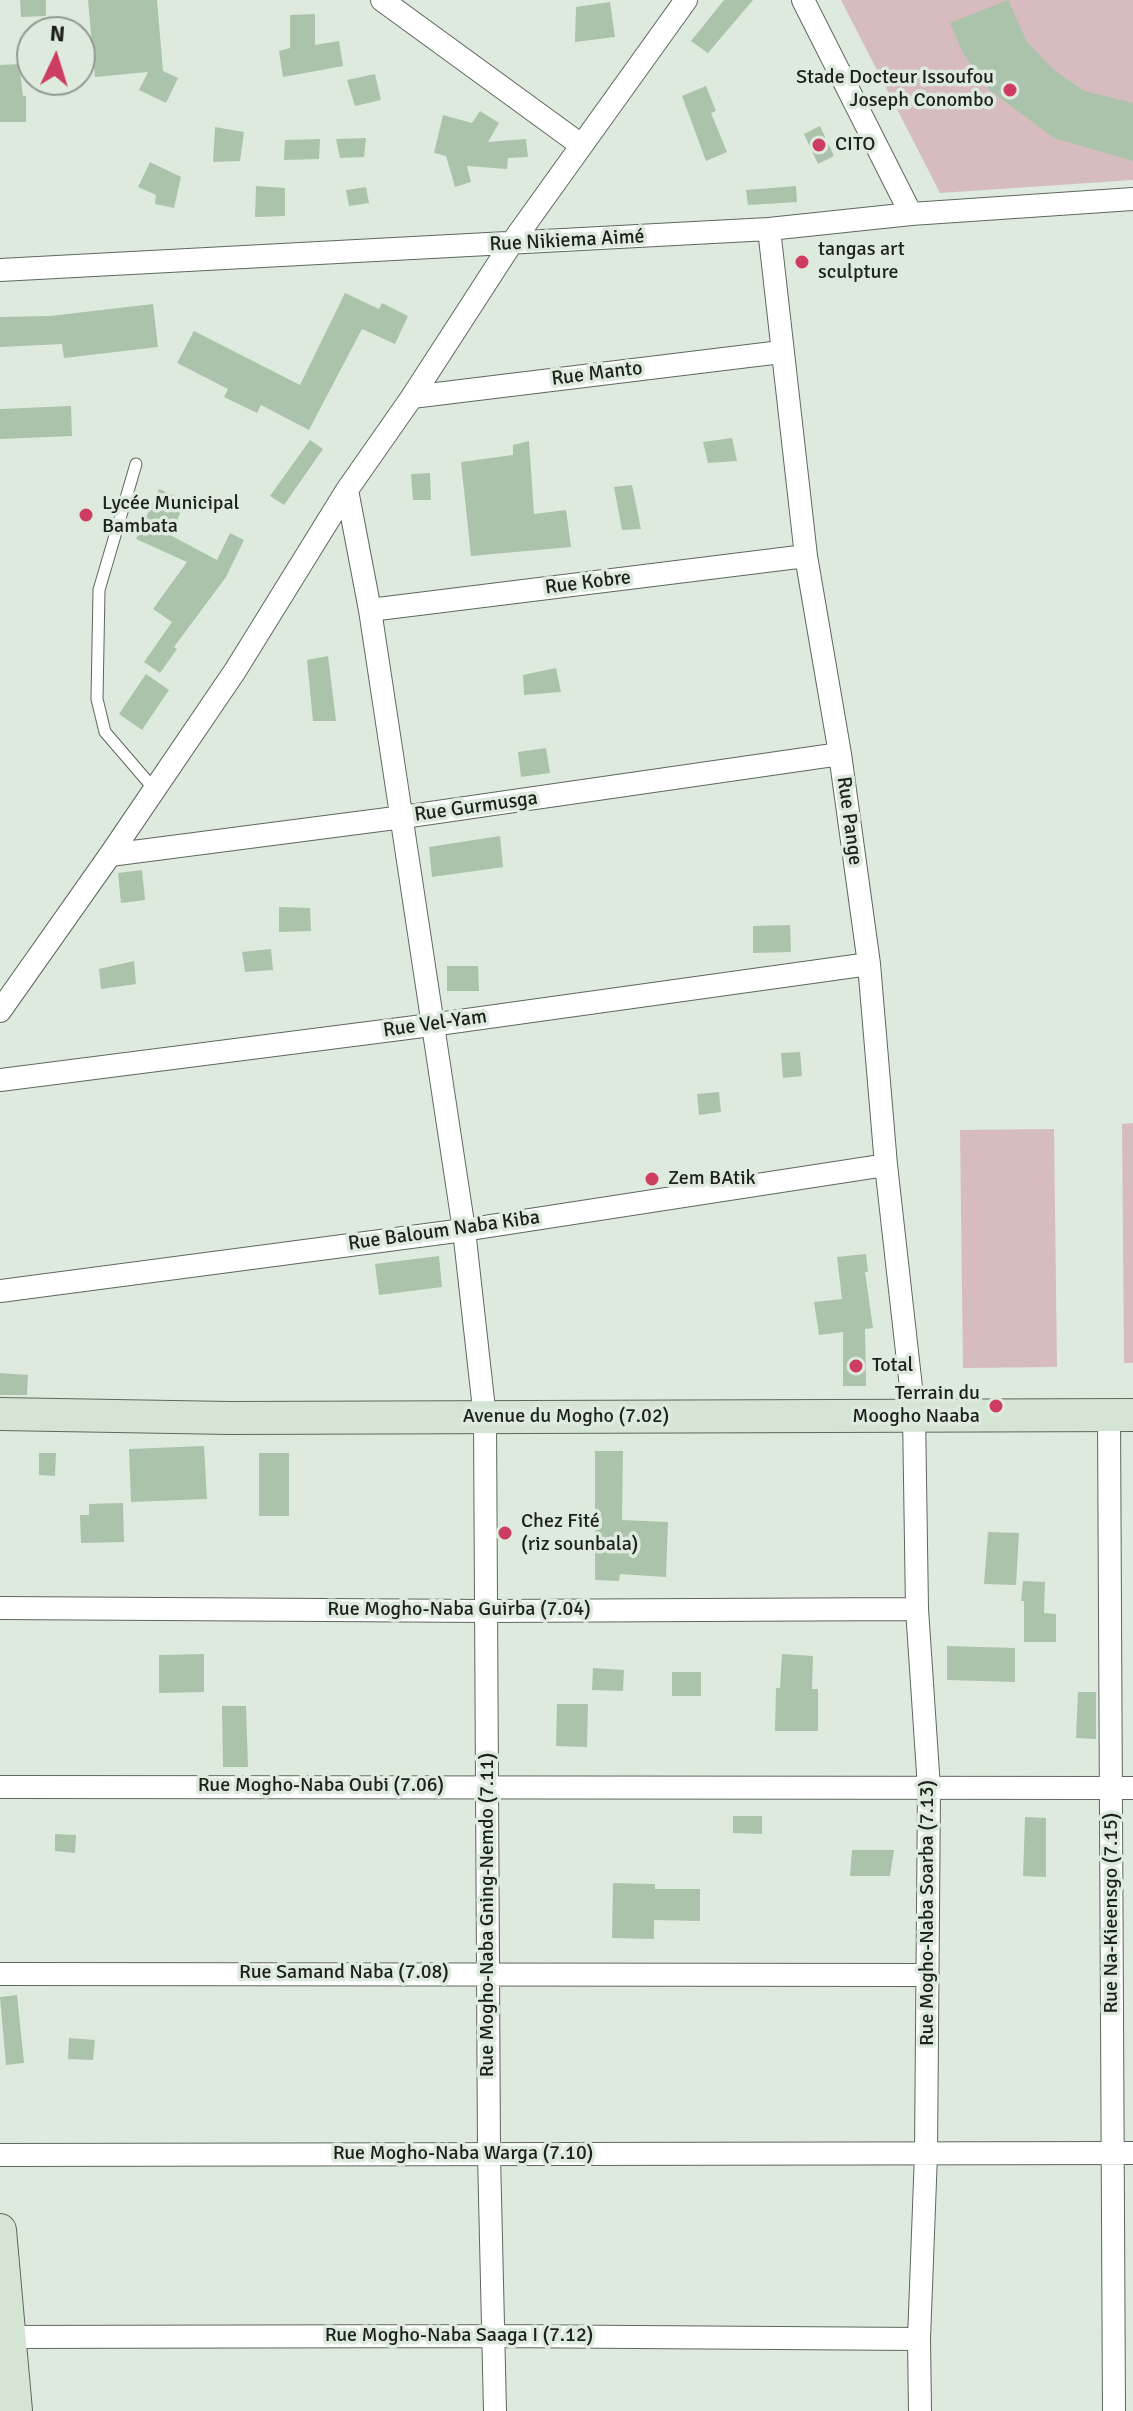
<!DOCTYPE html>
<html>
<head>
<meta charset="utf-8">
<style>
  body { margin:0 }
  #map { position:relative; width:1133px; height:2411px; overflow:hidden; background:#deeadd; font-family:Signika,sans-serif }
  canvas { display:block }
  .north { position:absolute; left:16px; top:16px; width:80px; height:80px; box-sizing:border-box; background:#deeadd; border:2px solid #919a90; border-radius:50%; rotate:4deg; font-size:22px; font-weight:700; line-height:32px; text-align:center; color:#1d211c }
  .north::after { content:''; display:block; margin:auto; width:28px; height:36px; background:#cd3d5f; clip-path:polygon(50% 0,100% 100%,50% 72%,0 100%) }
</style>
</head>
<body>
<div id="map">
<canvas width="1133" height="2411"></canvas>
<div class="north">N</div>
</div>
<script>
const ctx = document.querySelector('canvas').getContext('2d');
ctx.lineJoin = 'round';
function fillPath(path, color) {
  ctx.fillStyle = color;
  ctx.fill(path, 'evenodd');
}
function shape(rows) {
  const path = new Path2D();
  for (const r of rows) {
    path.moveTo(r[0], r[1]);
    for (let i = 2; i < r.length; i += 2) path.lineTo(r[i], r[i + 1]);
  }
  return path;
}
function strokePath(path, color, width, dash) {
  ctx.strokeStyle = color;
  ctx.lineWidth = width;
  ctx.lineCap = dash ? 'butt' : 'round';
  ctx.setLineDash(dash || []);
  ctx.stroke(path);
}
function write(font, color, halo, rows, align = 'center') {
  ctx.font = font + ' Signika,sans-serif';
  ctx.lineWidth = 7;
  ctx.setLineDash([]);
  ctx.textBaseline = 'middle';
  ctx.strokeStyle = halo;
  ctx.fillStyle = color;
  for (const [text, x, y, turn = 0] of rows) {
    ctx.save();
    ctx.translate(x, y);
    ctx.rotate((+turn || 0) * Math.PI / 180);
    ctx.textAlign = isNaN(turn) ? turn : align;
    if (halo) ctx.strokeText(text, 0, 0);
    ctx.fillText(text, 0, 0);
    ctx.restore();
  }
}
fillPath(shape([
  [841,0,1133,0,1133,180,940,193],
  [1133,1123,1133,1363,1124,1363,1122,1124],
  [1054,1129,1057,1367,963,1368,960,1130]
]), '#d6bcbe');
fillPath(shape([
  [20,0,46,0,46,16,21,17],
  [88,0,157,0,163,71,178,78,166,103,139,90,148,72,95,77],
  [724,0,753,0,708,53,691,41],
  [1008,0,1027,42,1054,70,1084,91,1133,103,1133,161,1054,138,988,89,964,55,950,23],
  [610,2,615,37,575,42,576,7],
  [315,14,315,45,339,41,343,66,283,77,279,51,290,48,290,15],
  [19,64,23,96,26,96,26,122,0,122,0,65],
  [375,74,381,100,355,106,347,80],
  [706,86,716,111,711,113,727,152,706,161,682,96],
  [480,111,499,123,488,142,526,139,528,157,508,158,507,169,467,166,471,182,455,187,446,156,434,153,443,115,472,123],
  [820,126,834,156,818,164,804,134],
  [215,127,244,132,240,161,213,162],
  [366,138,364,157,340,158,336,139],
  [320,139,319,159,284,160,285,140],
  [150,162,181,177,174,208,155,204,156,195,138,187],
  [256,186,285,188,285,216,255,217],
  [796,186,797,202,748,205,746,190],
  [366,187,369,203,349,206,346,190],
  [345,293,379,309,382,303,408,316,395,344,362,329,309,430,261,405,257,413,224,397,228,389,177,363,194,331,300,385],
  [153,304,158,347,64,358,62,344,0,347,0,317,50,316],
  [71,406,72,436,0,439,0,409],
  [732,438,737,461,708,463,703,442],
  [310,440,323,449,284,505,270,496],
  [529,441,534,514,566,510,571,547,471,556,461,462,513,455,513,445],
  [430,473,431,500,413,500,411,474],
  [632,485,641,529,622,530,614,487],
  [159,489,186,501,170,535,217,560,230,533,244,540,226,577,174,647,177,649,160,673,144,662,172,622,153,609,187,562,136,539],
  [328,656,336,721,313,721,307,660],
  [556,668,561,692,524,695,523,675],
  [146,674,169,690,142,730,119,714],
  [546,748,550,773,521,777,518,752],
  [500,836,503,867,432,877,429,847],
  [142,870,145,900,121,903,118,873],
  [279,907,310,908,311,931,279,932],
  [790,925,791,952,753,953,753,926],
  [271,949,273,970,245,972,242,952],
  [134,961,136,984,101,989,99,969],
  [447,966,478,966,479,991,447,991],
  [800,1052,802,1076,783,1078,781,1053],
  [719,1092,721,1112,699,1115,697,1094],
  [866,1254,868,1272,865,1272,873,1328,865,1329,866,1386,843,1386,843,1332,819,1335,814,1302,842,1299,837,1257],
  [439,1256,442,1287,379,1295,375,1264],
  [0,1373,28,1375,27,1395,0,1395],
  [204,1446,207,1499,131,1502,129,1449],
  [595,1451,623,1451,622,1520,668,1522,666,1577,620,1574,619,1581,595,1580],
  [39,1453,56,1453,55,1476,39,1475],
  [259,1453,289,1453,289,1516,259,1516],
  [123,1503,124,1542,81,1543,80,1515,89,1515,89,1504],
  [988,1532,1019,1533,1016,1585,984,1584],
  [1023,1581,1045,1582,1044,1613,1056,1614,1056,1642,1024,1642,1024,1601,1021,1601],
  [947,1646,1015,1648,1015,1682,947,1680],
  [204,1654,204,1692,159,1693,159,1655],
  [782,1654,813,1656,812,1689,818,1689,818,1731,775,1731,776,1688,780,1688],
  [593,1668,624,1670,623,1691,592,1690],
  [672,1672,701,1672,701,1696,672,1696],
  [1078,1692,1096,1692,1096,1739,1076,1738],
  [557,1704,588,1704,587,1747,556,1746],
  [222,1706,246,1706,248,1767,223,1767],
  [733,1816,762,1816,762,1834,733,1833],
  [1025,1817,1046,1818,1046,1877,1023,1876],
  [55,1834,76,1835,75,1853,55,1851],
  [852,1850,894,1850,890,1876,850,1876],
  [613,1883,655,1884,655,1889,700,1889,700,1921,654,1920,654,1939,612,1938],
  [17,1995,24,2063,6,2065,0,1997],
  [69,2038,95,2040,93,2060,68,2059]
]), '#acc3ab');
const lane = shape([
  [136,464,99,590,97,699,105,732,154,789]
]);
const street = shape([
  [382,0,581,145],
  [803,0,911,214],
  [769,229,806,556,840,754,869,964,886,1165,914,1414,917,1609,929,1788,926,2154,919,2339,920,2411],
  [0,270,769,229,911,214,1133,199],
  [412,397,781,352],
  [347,490,370,610,464,1230,485,1418,489,2154,495,2411],
  [370,610,806,556],
  [110,855,403,817,840,754],
  [0,1011,110,855,235,671,347,490,412,397,511,244,686,0],
  [0,1080,431,1025,869,964],
  [0,1291,464,1230,886,1165],
  [1109,1415,1114,2411],
  [0,1608,486,1611,917,1609],
  [0,1787,1133,1788],
  [0,1974,928,1975],
  [0,2155,1133,2153],
  [0,2337,495,2336,919,2339]
]);
const secondary = shape([
  [0,1414,230,1418,1133,1415],
  [0,2230,16,2411]
]);
strokePath(lane, '#5d685c', 13);
strokePath(street, '#5d685c', 24);
strokePath(secondary, '#5d685c', 34);
strokePath(lane, '#fff', 11);
strokePath(street, '#fff', 22);
strokePath(secondary, '#d5e5d4', 32);
for (const [x, y, r, color] of [
  [1010,90,8,"#cd3d5f"],
  [819,145,8,"#cd3d5f"],
  [802,262,8,"#cd3d5f"],
  [86,515,8,"#cd3d5f"],
  [652,1179,8,"#cd3d5f"],
  [856,1366,8,"#cd3d5f"],
  [996,1406,8,"#cd3d5f"],
  [505,1533,8,"#cd3d5f"]
]) {
  const dot = new Path2D();
  dot.arc(x, y, r, 0, 2 * Math.PI);
  ctx.fillStyle = color;
  ctx.fill(dot);
  strokePath(dot, '#deeadd', 3);
}
write('20px', '#1d211c', '#deeadd', [
  ["Stade Docteur Issoufou",994,78,"right"],
  ["Joseph Conombo",994,101,"right"],
  ["CITO",835,145],
  ["tangas art",818,250],
  ["sculpture",818,273],
  ["Lycée Municipal",102,504],
  ["Bambata",102,527],
  ["Zem BAtik",668,1179],
  ["Total",872,1366],
  ["Terrain du",980,1394,"right"],
  ["Moogho Naaba",980,1417,"right"],
  ["Chez Fité",521,1522],
  ["(riz sounbala)",521,1545]
], 'left');
write('20px', '#1d211c', '#deeadd', [
  ["Rue Nikiema Aimé",567,241,-3],
  ["Rue Manto",597,374,-7],
  ["Rue Kobre",588,583,-7],
  ["Rue Gurmusga",476,807,-8],
  ["Rue Pange",849,821,82],
  ["Rue Vel-Yam",435,1024,-8],
  ["Rue Baloum Naba Kiba",444,1231,-8],
  ["Avenue du Mogho (7.02)",566,1417],
  ["Rue Mogho-Naba Guirba (7.04)",459,1610],
  ["Rue Mogho-Naba Oubi (7.06)",321,1786],
  ["Rue Mogho-Naba Soarba (7.13)",928,1913,-90],
  ["Rue Na-Kieensgo (7.15)",1112,1913,-90],
  ["Rue Mogho-Naba Gning-Nemdo (7.11)",488,1915,-90],
  ["Rue Samand Naba (7.08)",344,1973],
  ["Rue Mogho-Naba Warga (7.10)",463,2154],
  ["Rue Mogho-Naba Saaga I (7.12)",459,2336]
]);
</script>
</body>
</html>
